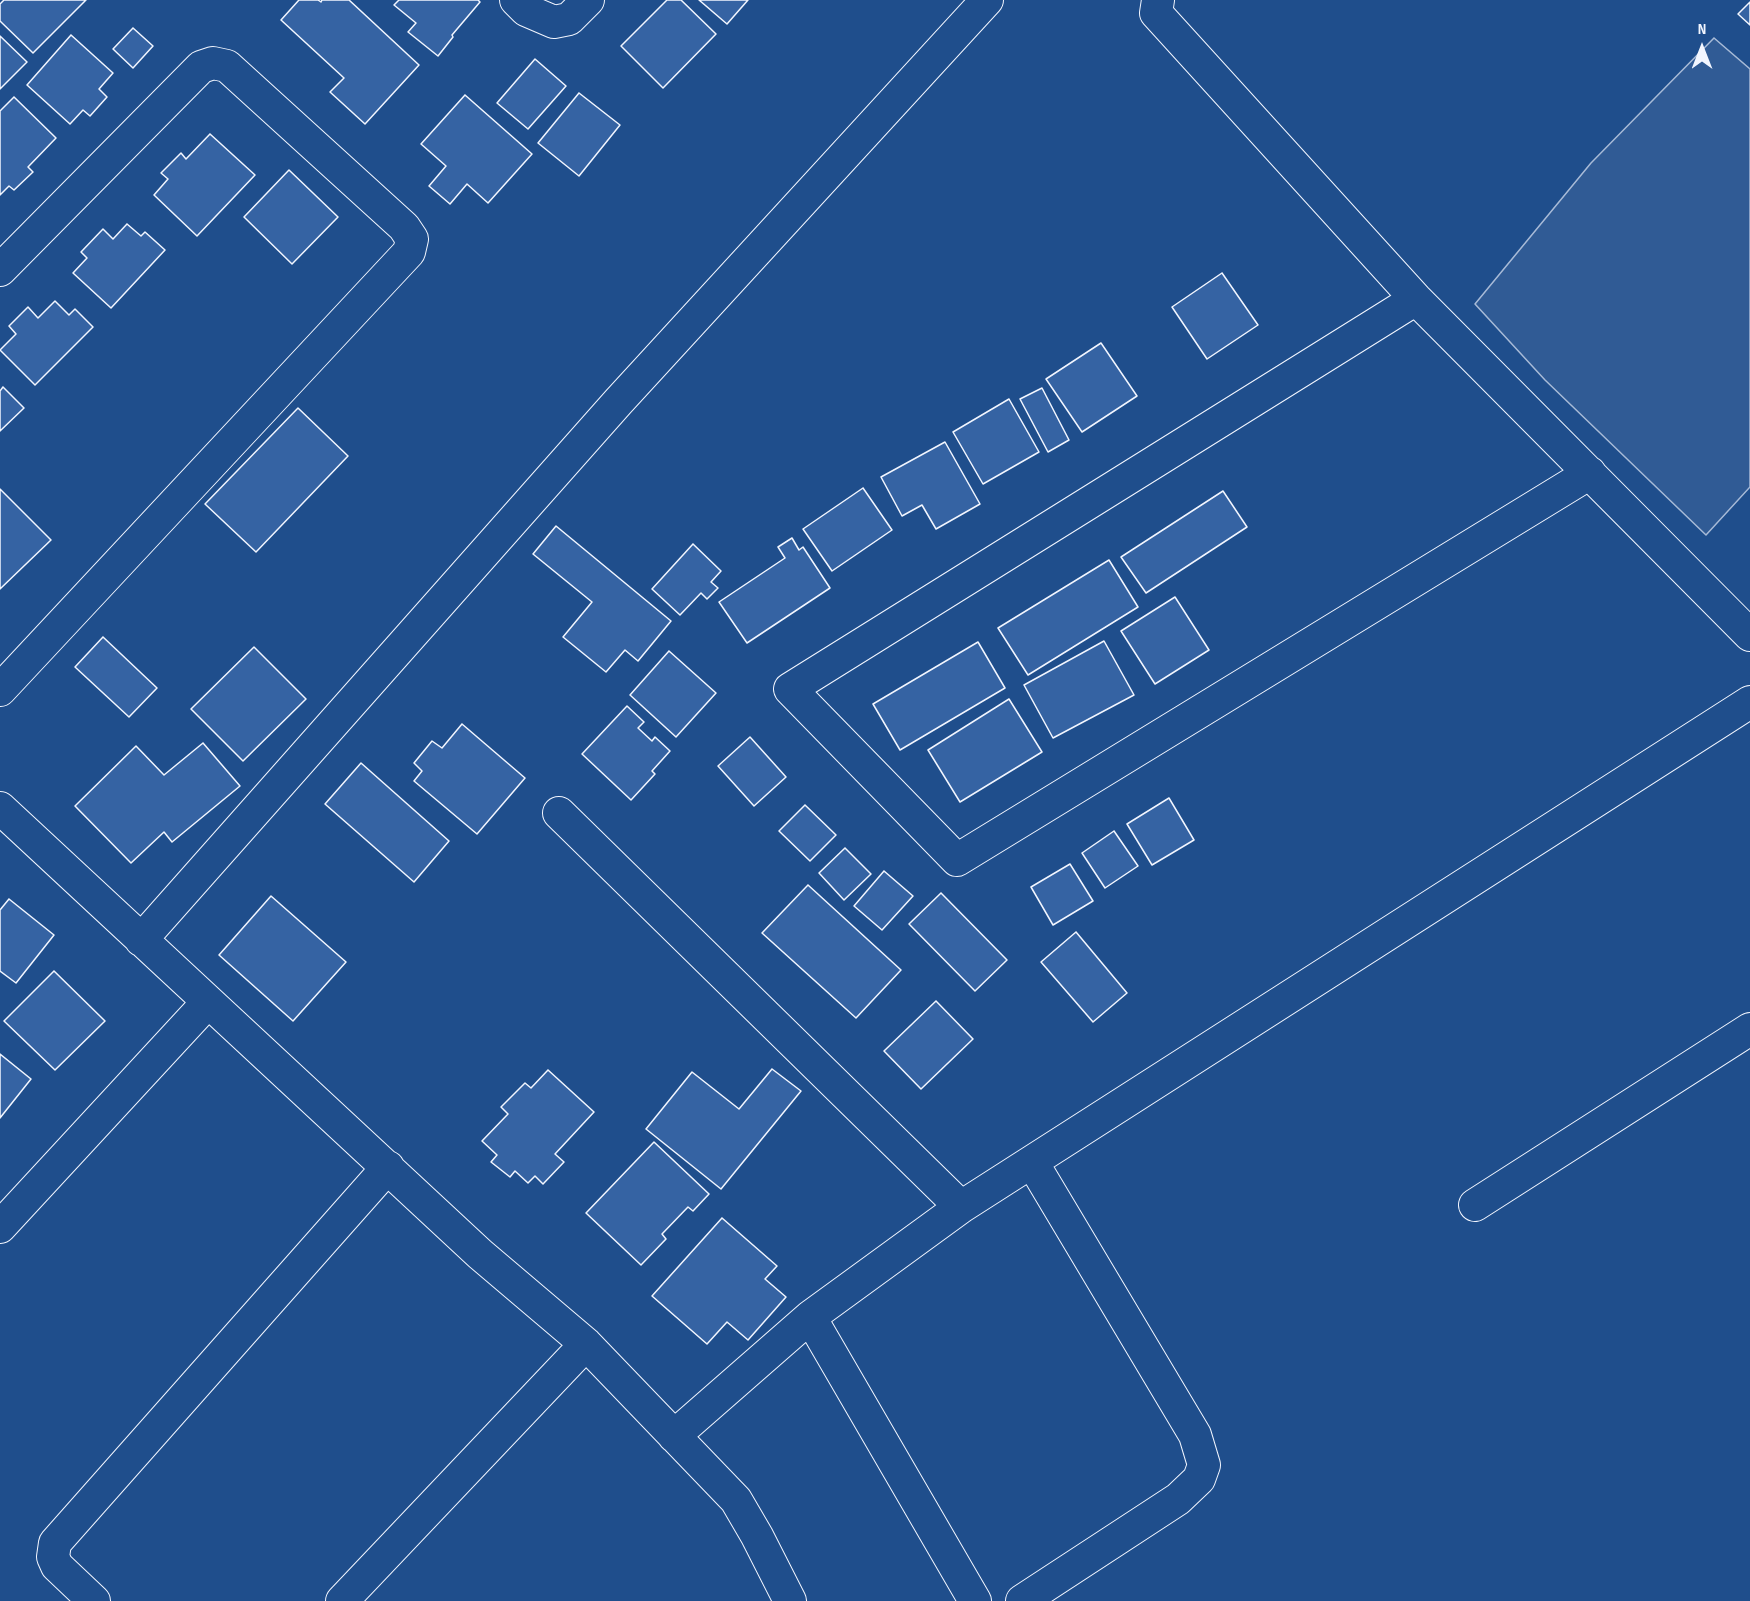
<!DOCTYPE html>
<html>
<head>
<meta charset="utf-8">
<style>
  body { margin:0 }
  #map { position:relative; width:1750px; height:1601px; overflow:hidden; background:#1f4e8c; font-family:"Sofia Sans Condensed",sans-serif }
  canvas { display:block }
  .north { position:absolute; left:1672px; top:18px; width:60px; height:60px; -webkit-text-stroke:4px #1f4e8c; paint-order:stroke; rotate:0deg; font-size:16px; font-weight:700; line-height:24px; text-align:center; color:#f2f6ff }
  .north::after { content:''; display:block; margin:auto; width:21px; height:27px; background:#f2f6ff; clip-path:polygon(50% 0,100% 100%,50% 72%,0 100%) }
</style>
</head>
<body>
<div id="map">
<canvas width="1750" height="1601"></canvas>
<div class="north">N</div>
</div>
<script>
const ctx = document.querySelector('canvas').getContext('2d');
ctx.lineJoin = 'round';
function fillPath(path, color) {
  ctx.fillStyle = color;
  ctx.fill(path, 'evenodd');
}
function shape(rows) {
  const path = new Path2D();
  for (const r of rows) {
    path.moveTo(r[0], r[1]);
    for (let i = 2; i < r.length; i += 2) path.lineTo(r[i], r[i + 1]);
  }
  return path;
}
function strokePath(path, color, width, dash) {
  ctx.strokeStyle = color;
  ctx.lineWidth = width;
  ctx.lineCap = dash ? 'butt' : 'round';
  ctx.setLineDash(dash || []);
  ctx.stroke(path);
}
const built = shape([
  [1714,38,1750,69,1750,487,1706,535,1545,380,1475,304,1591,163,1714,38]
]);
fillPath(built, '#305b95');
strokePath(built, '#a8bbd7', 1.5);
const building = shape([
  [4,0,86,0,33,53,0,21,0,4,4,0],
  [299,0,318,0,321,2,322,0,349,0,419,65,365,124,330,92,344,78,281,20,299,0],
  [399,0,478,0,480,2,452,35,453,37,438,56,408,32,416,23,394,5,399,0],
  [667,0,681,0,716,34,663,88,621,46,667,0],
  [699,0,748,0,727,24,699,0],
  [1750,2,1750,25,1738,14,1750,2],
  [133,28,153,46,133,68,113,49,133,28],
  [71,35,113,73,99,89,107,97,90,116,83,110,70,124,27,85,71,35],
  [0,36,27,62,0,89,0,36],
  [535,59,566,86,528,129,497,103,535,59],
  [579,93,620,125,579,176,538,143,579,93],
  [465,95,532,154,488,203,467,184,450,204,429,186,446,166,421,144,465,95],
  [14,97,56,138,28,167,33,172,14,190,9,186,0,195,0,111,14,97],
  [210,134,255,175,197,236,154,195,168,179,161,173,181,153,186,159,210,134],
  [289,170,338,217,292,264,244,217,289,170],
  [127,224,141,236,145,232,165,250,111,308,73,273,87,258,81,252,103,229,113,239,127,224],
  [1222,273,1258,325,1207,359,1172,307,1222,273],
  [55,301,69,315,75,309,93,327,35,385,0,350,16,334,9,326,28,307,38,318,55,301],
  [1101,343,1137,396,1082,432,1046,379,1101,343],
  [3,387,24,408,0,431,0,391,3,387],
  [1042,388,1069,440,1048,452,1020,399,1042,388],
  [1009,399,1039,452,983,484,953,432,1009,399],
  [298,408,348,456,256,552,205,504,298,408],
  [945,442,980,504,936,529,922,505,902,516,881,477,945,442],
  [863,488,892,530,832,571,803,529,863,488],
  [0,489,51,540,0,589,0,489],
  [1223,491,1247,527,1146,593,1121,557,1223,491],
  [556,526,671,621,638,661,625,650,606,672,563,637,592,602,533,554,556,526],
  [792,538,799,550,803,547,830,588,747,643,719,602,785,558,778,547,792,538],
  [693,544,721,571,711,582,718,588,707,599,701,593,680,615,652,589,693,544],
  [1109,560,1138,607,1028,675,998,628,1109,560],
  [1175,597,1209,650,1155,684,1121,631,1175,597],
  [103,637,157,688,129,717,75,667,103,637],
  [1104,641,1134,695,1053,738,1024,685,1104,641],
  [978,642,1005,688,900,750,873,704,978,642],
  [254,647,306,699,243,761,191,709,254,647],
  [669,651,716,693,676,737,630,695,669,651],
  [1009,699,1042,752,960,802,928,750,1009,699],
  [627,706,644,722,638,728,652,741,655,737,670,751,652,771,655,774,631,800,582,754,627,706],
  [462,724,525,778,477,834,414,781,422,771,414,763,432,741,442,748,462,724],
  [750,737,786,777,754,806,718,766,750,737],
  [203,743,240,786,172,842,164,832,131,863,75,806,136,746,164,775,203,743],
  [361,763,449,841,414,882,325,804,361,763],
  [1169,798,1194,840,1152,865,1127,824,1169,798],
  [805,805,836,835,810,861,779,831,805,805],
  [1114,831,1138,866,1105,888,1082,853,1114,831],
  [845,848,871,874,844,900,819,873,845,848],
  [1070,864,1093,901,1053,925,1031,887,1070,864],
  [884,871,913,896,882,930,854,906,884,871],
  [808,885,901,970,856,1018,762,933,808,885],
  [941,893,1007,960,975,991,909,924,941,893],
  [271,896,346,962,293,1021,219,955,271,896],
  [9,899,54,935,16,983,0,971,0,910,9,899],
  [1076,932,1127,993,1093,1022,1041,962,1076,932],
  [54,971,105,1021,55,1070,4,1021,54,971],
  [936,1001,973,1039,921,1089,884,1051,936,1001],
  [0,1054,31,1079,0,1118,0,1054],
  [772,1069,801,1091,721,1189,646,1129,692,1072,739,1109,772,1069],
  [548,1070,594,1112,555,1154,564,1162,543,1184,535,1176,528,1183,515,1171,510,1177,491,1162,497,1155,482,1141,508,1114,501,1107,525,1083,531,1088,548,1070],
  [654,1142,709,1194,693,1211,688,1207,662,1234,666,1239,641,1265,586,1213,654,1142],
  [722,1218,777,1266,765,1279,786,1297,748,1340,727,1322,707,1344,652,1296,722,1218]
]);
fillPath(building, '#3563a3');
strokePath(building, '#f2f6ff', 1.5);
const minor = shape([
  [516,0,526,10,554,22,569,19,588,0],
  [1158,0,1156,13,1416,299,1750,635],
  [0,270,201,67,213,63,227,66,404,227,412,239,409,252,0,690],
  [1416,299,790,689,957,860,1590,473],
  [0,808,480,1254,586,1344,736,1500,757,1536,790,1601],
  [559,813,961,1207],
  [141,940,618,402,987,0],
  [1475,1205,1750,1029],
  [0,1227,208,1002],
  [810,1317,975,1601],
  [674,1436,810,1317,961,1207,1750,702],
  [94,1601,57,1566,53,1557,55,1543,388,1167],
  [342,1601,586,1344],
  [1022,1601,1178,1499,1199,1479,1204,1465,1195,1435,1032,1162]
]);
strokePath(minor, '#f2f6ff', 34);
strokePath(minor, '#1f4e8c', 32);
</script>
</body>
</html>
